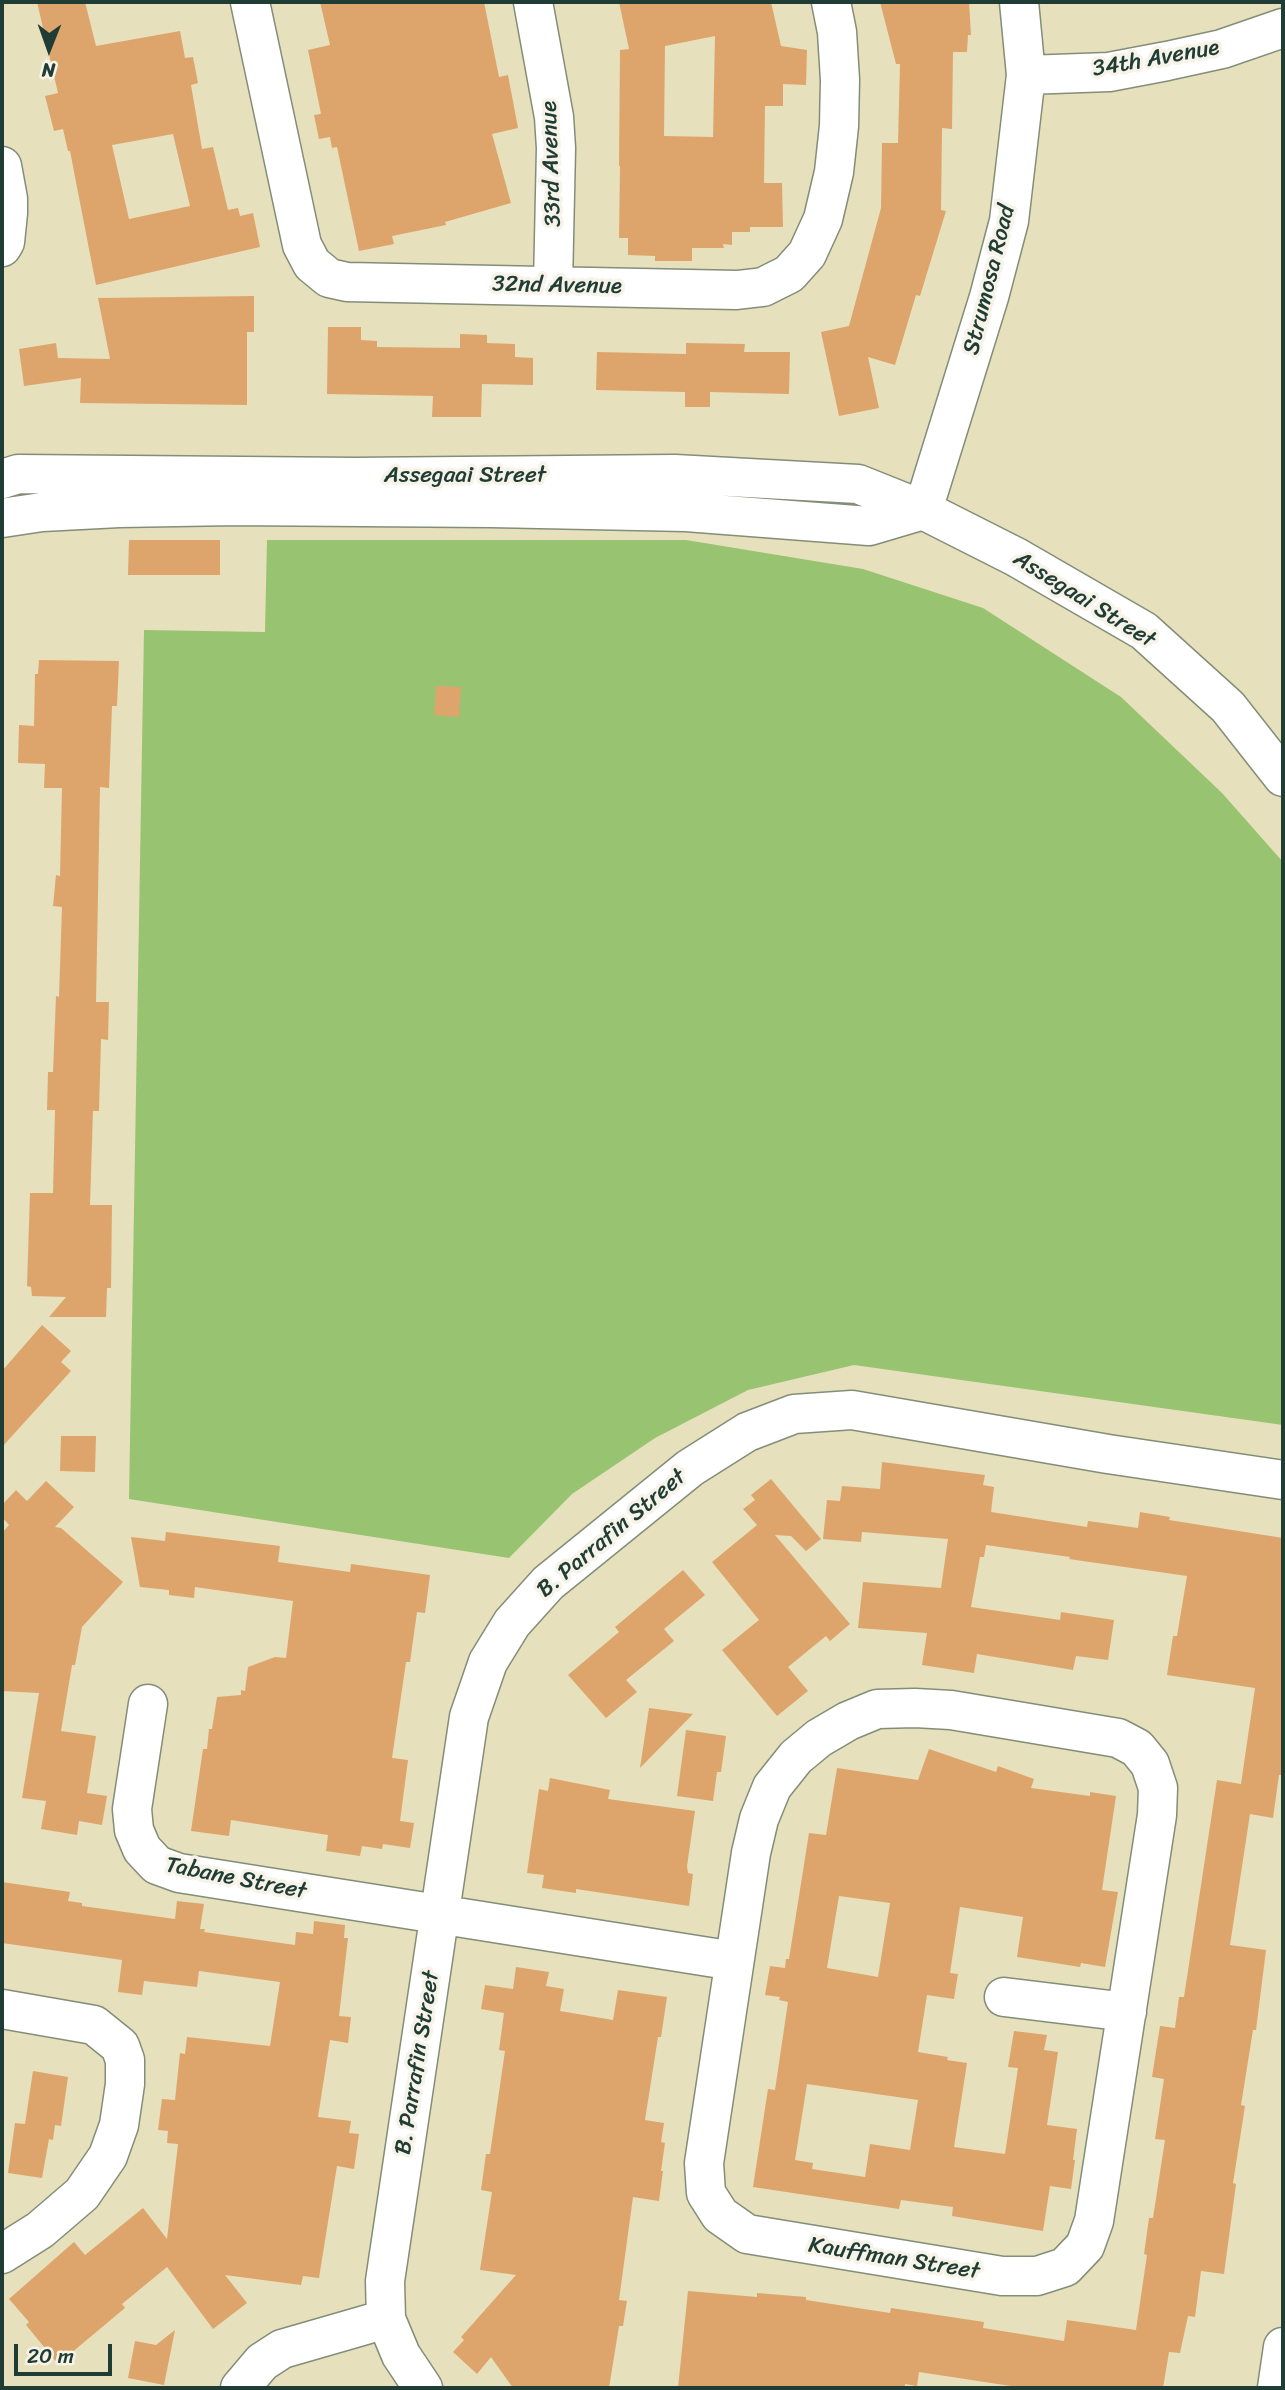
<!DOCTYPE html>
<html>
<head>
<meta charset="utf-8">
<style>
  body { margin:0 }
  #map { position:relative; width:1285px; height:2390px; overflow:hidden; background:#e6e0bc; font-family:Sriracha,sans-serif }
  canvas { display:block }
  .frame { position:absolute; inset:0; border:4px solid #1f3d34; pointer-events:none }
  .north { position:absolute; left:14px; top:14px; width:70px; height:70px; -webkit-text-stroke:5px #f7f3e8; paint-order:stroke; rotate:181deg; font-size:19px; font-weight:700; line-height:28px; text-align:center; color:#1f3d34 }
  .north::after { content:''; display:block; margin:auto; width:24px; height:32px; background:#1f3d34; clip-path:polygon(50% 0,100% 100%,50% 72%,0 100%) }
  .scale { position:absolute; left:14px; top:2344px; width:98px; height:32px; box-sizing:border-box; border:4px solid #1f3d34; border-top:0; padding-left:9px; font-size:21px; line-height:24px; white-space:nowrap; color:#1f3d34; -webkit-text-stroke:5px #f7f3e8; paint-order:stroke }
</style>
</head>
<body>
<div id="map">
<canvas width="1285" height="2390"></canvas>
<div class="frame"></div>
<div class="north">N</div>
<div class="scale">20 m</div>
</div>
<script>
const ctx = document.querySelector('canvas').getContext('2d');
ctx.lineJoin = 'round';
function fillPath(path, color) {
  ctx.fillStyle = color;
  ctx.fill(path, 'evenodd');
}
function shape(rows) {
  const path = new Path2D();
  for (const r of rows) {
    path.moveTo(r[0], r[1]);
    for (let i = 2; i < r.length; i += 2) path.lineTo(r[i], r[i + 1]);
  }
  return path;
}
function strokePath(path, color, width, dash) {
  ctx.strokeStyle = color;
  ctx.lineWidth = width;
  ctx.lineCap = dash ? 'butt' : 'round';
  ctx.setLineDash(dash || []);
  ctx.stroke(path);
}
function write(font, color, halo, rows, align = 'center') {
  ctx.font = font + ' Sriracha,sans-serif';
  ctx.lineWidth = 7;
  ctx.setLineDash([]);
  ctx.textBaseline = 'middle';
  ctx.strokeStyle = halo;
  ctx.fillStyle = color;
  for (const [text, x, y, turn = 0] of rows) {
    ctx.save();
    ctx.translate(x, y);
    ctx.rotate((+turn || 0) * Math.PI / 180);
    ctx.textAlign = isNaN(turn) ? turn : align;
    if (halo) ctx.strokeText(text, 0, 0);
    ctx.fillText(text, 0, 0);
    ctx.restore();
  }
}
fillPath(shape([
  [267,540,686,540,863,569,983,608,1121,697,1222,793,1283,862,1283,1425,854,1365,748,1390,655,1438,572,1494,509,1558,129,1499,144,630,265,632]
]), '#98c370');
fillPath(shape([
  [37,2,85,2,96,46,180,31,185,58,193,57,198,83,191,85,202,149,213,147,228,210,238,208,240,216,253,213,260,247,96,285,70,151,68,151,63,129,54,131,45,96,58,93],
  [173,134,190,206,129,219,112,145],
  [320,2,484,2,499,77,508,75,518,128,492,134,511,203,445,222,446,225,392,236,394,244,359,251,337,147,332,148,330,137,319,139,314,115,321,114,308,50,330,45],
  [619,2,771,2,781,46,807,50,806,85,783,84,783,106,765,106,764,183,782,183,783,227,750,227,750,232,732,232,732,245,723,244,724,248,692,248,692,261,655,261,655,256,628,255,628,238,619,238,620,166,619,166,620,50,629,49],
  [715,36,713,137,664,136,665,46],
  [880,2,969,2,971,35,968,35,967,52,953,52,952,129,942,128,941,210,946,211,920,296,916,295,895,365,868,357,879,408,839,416,821,332,849,326,881,208,882,143,898,143,900,64,896,64],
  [254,296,254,332,247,332,247,405,80,403,81,378,24,386,19,349,56,343,58,358,110,359,98,298],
  [328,327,361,327,361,340,377,341,377,347,460,348,460,334,487,335,487,343,515,344,515,357,533,358,533,385,482,384,481,417,432,417,433,396,327,394],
  [686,343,745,344,744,352,790,352,789,394,710,392,710,407,685,407,685,392,596,390,597,352,686,354],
  [129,540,220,540,220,575,128,575],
  [39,660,119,661,117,706,112,706,109,788,100,787,96,1002,109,1002,108,1040,101,1039,99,1111,93,1111,90,1205,112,1205,111,1288,107,1288,106,1317,49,1317,66,1297,32,1296,31,1287,27,1286,30,1193,53,1193,55,1110,47,1110,48,1072,53,1072,56,996,59,997,62,907,53,906,56,875,60,876,62,788,44,788,45,764,18,763,19,725,34,726,35,674,38,674],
  [436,686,461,687,459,717,434,715],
  [42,1325,71,1351,61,1362,71,1371,2,1447,2,1371],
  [61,1436,96,1436,95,1472,60,1471],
  [882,1462,985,1475,983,1485,994,1487,991,1512,1087,1527,1088,1521,1138,1528,1140,1512,1170,1517,1169,1520,1283,1538,1283,1775,1279,1775,1273,1818,1250,1814,1230,1945,1266,1950,1256,2030,1253,2030,1241,2105,1245,2106,1233,2183,1236,2184,1224,2274,1201,2271,1195,2317,1188,2316,1180,2353,1169,2352,1163,2388,1024,2388,919,2372,917,2386,905,2384,905,2388,678,2388,688,2291,757,2297,757,2293,806,2297,806,2300,890,2313,891,2308,984,2322,983,2328,1064,2341,1067,2320,1136,2330,1147,2255,1144,2254,1149,2218,1153,2218,1165,2140,1155,2139,1164,2079,1152,2077,1160,2026,1175,2028,1179,1997,1184,1997,1217,1780,1241,1784,1255,1688,1167,1675,1173,1636,1177,1636,1187,1576,1069,1559,1070,1557,986,1545,984,1557,980,1557,971,1607,1060,1620,1061,1612,1114,1620,1108,1660,1076,1656,1073,1670,977,1654,974,1673,922,1665,927,1633,858,1628,863,1582,941,1588,948,1539,862,1532,861,1542,823,1539,827,1500,840,1501,842,1486,880,1489],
  [771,1479,821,1539,806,1551,791,1536,775,1535,850,1624,830,1641,826,1636,788,1667,808,1691,777,1716,722,1650,759,1620,712,1562,757,1525,743,1509,755,1500,751,1495],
  [46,1481,74,1507,55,1527,61,1528,123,1582,82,1627,75,1665,72,1665,61,1731,96,1736,87,1793,107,1796,102,1825,79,1821,77,1835,41,1829,46,1801,22,1798,39,1693,2,1691,2,1533,9,1525,2,1517,2,1505,16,1490,27,1501],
  [166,1532,280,1546,278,1562,350,1572,351,1564,430,1575,425,1613,417,1612,410,1662,406,1662,392,1758,408,1760,400,1821,414,1823,410,1848,383,1844,382,1849,362,1846,360,1856,326,1851,328,1835,231,1820,229,1836,191,1831,203,1749,207,1749,209,1729,212,1729,217,1697,241,1695,241,1690,245,1691,248,1667,275,1657,286,1658,293,1601,195,1587,194,1598,169,1595,169,1590,140,1587,131,1537,165,1541],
  [683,1570,705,1595,664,1629,674,1641,626,1680,637,1692,606,1718,568,1675,619,1632,615,1627],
  [649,1708,693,1714,640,1768],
  [686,1730,726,1736,721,1772,717,1772,713,1801,677,1796],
  [929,1749,996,1772,998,1766,1034,1779,1031,1788,1090,1796,1090,1792,1116,1796,1102,1890,1118,1892,1105,1967,1081,1963,1080,1967,1017,1957,1023,1917,960,1907,950,1973,958,1974,954,1999,927,1995,918,2052,948,2057,947,2060,967,2063,954,2147,1005,2154,1018,2068,1008,2067,1014,2031,1047,2035,1044,2050,1058,2052,1047,2125,1077,2129,1073,2160,1075,2160,1071,2189,1050,2186,1043,2231,952,2216,953,2207,901,2200,899,2209,753,2187,768,2089,775,2090,788,2002,779,2000,780,1997,765,1995,770,1966,785,1968,786,1959,789,1959,809,1833,826,1835,837,1768,918,1780],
  [839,1896,890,1903,878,1977,827,1968],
  [807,2084,918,2100,910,2150,870,2144,865,2177,812,2169,813,2163,795,2160],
  [550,1778,610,1790,608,1799,695,1811,687,1866,688,1873,693,1874,689,1906,576,1889,576,1893,542,1888,544,1875,527,1873,539,1789,548,1791],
  [2,1882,70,1892,68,1901,82,1903,82,1906,175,1919,177,1901,204,1904,200,1929,205,1929,204,1932,295,1945,296,1932,313,1934,314,1921,345,1925,344,1938,348,1938,339,2016,351,2017,348,2043,330,2040,318,2117,351,2121,349,2133,359,2134,354,2169,337,2166,319,2278,303,2276,301,2285,225,2275,247,2303,213,2329,167,2267,122,2304,125,2308,58,2364,26,2325,29,2322,9,2299,74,2242,85,2255,143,2208,167,2239,178,2144,167,2143,168,2131,158,2130,162,2099,175,2100,180,2053,185,2054,187,2037,270,2046,280,1982,199,1971,197,1987,144,1981,142,1995,118,1992,122,1960,2,1943],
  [516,1967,549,1972,546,1986,564,1989,560,2011,613,2020,618,1990,667,1997,661,2037,658,2037,645,2120,664,2123,661,2142,665,2143,661,2171,663,2171,659,2201,633,2197,619,2300,627,2301,623,2326,619,2326,609,2388,513,2388,491,2357,477,2374,453,2352,464,2340,461,2337,516,2275,480,2270,492,2192,481,2190,486,2154,490,2154,505,2051,499,2050,504,2013,481,2009,485,1985,513,1989],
  [33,2071,68,2077,61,2126,55,2125,53,2140,49,2139,42,2178,8,2173,15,2123,25,2124],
  [175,2330,164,2385,128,2378,135,2341,156,2345]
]), '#dda56b');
const minor = shape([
  [250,2,302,245,312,264,329,278,347,282,737,290,763,287,789,274,807,254,823,219,834,172,839,126,840,80,837,32,831,2],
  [533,2,554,117,556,148,553,285],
  [1026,75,1109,72,1167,61,1222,49,1283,28],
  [2,166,8,199,8,213,5,242,2,247],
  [923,510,989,297,1009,221,1026,75,1019,2],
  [148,1704,132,1809,134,1830,142,1849,157,1865,179,1873,734,1961],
  [915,1708,951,1710,1118,1738,1137,1748,1150,1764,1158,1788,1157,1815,1094,2221,1085,2246,1065,2267,1037,2276,1002,2276,747,2234,720,2215,706,2193,704,2163,751,1853,759,1819,772,1787,796,1757,819,1738,848,1721,877,1709,915,1708],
  [1004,1997,1127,2012],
  [2,2009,94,2025,120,2046,125,2060,125,2084,119,2125,108,2156,82,2194,40,2230,2,2254],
  [240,2388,262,2362,282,2349,386,2319],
  [423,2388,401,2355,386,2319,385,2281,469,1717,488,1662,512,1623,548,1583,690,1468,747,1432,794,1414,852,1410,1108,1454,1283,1480]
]);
const tertiary = shape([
  [2,479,18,474,354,477,675,474,858,484,923,510,1016,557,1144,631,1228,707,1283,777],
  [2,518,42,512,119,508,234,506,491,508,686,512,869,526,923,510],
  [1277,2388,1283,2347]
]);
strokePath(minor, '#828e78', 41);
strokePath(tertiary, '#828e78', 41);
strokePath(minor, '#fff', 38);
strokePath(tertiary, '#fff', 38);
write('23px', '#1f3d34', '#f7f3e8', [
  ["34th Avenue",1156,59,-10],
  ["33rd Avenue",552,164,-92],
  ["Strumosa Road",990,280,-76],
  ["32nd Avenue",557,286,1],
  ["Assegaai Street",465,476],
  ["Assegaai Street",1084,600,32],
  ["B. Parrafin Street",612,1534,-40],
  ["Tabane Street",236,1879,11],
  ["B. Parrafin Street",418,2063,-81],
  ["Kauffman Street",894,2259,9]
]);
</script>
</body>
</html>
